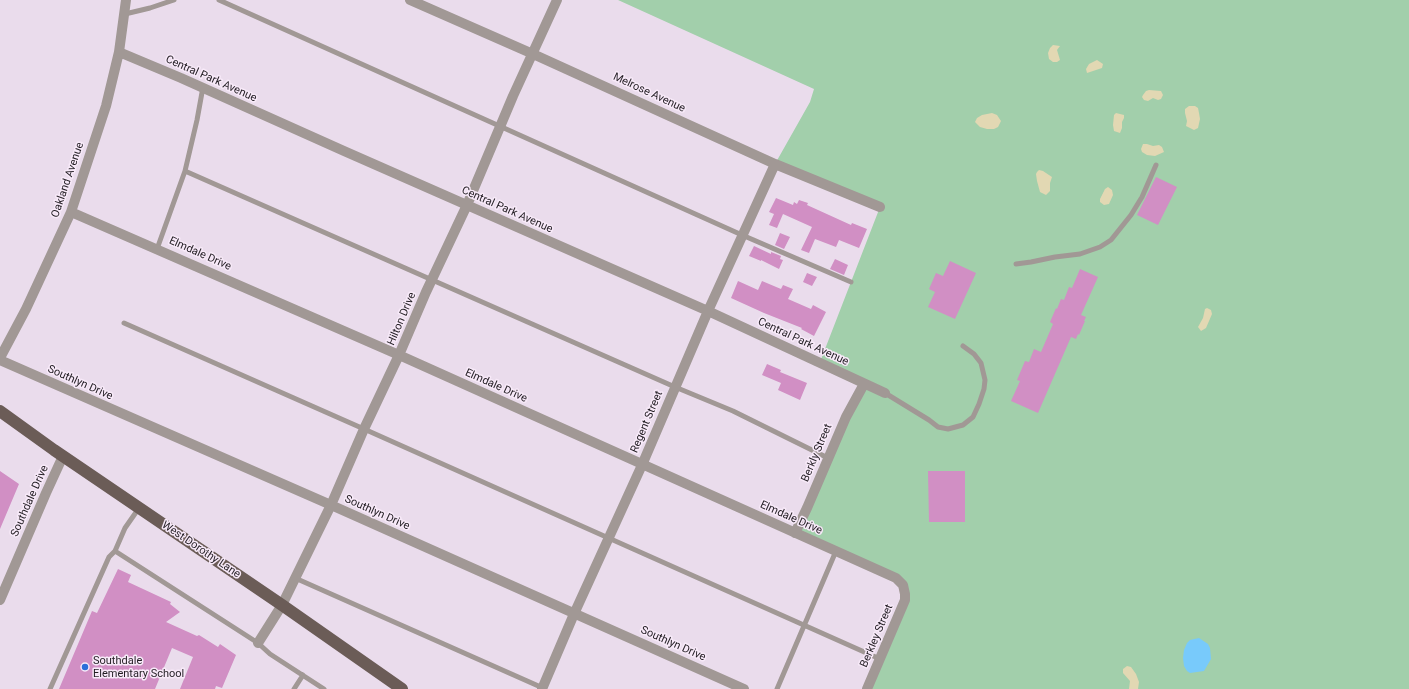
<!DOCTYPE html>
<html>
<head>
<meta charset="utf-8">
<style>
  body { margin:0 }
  canvas { display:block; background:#eadcec }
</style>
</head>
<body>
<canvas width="1409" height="689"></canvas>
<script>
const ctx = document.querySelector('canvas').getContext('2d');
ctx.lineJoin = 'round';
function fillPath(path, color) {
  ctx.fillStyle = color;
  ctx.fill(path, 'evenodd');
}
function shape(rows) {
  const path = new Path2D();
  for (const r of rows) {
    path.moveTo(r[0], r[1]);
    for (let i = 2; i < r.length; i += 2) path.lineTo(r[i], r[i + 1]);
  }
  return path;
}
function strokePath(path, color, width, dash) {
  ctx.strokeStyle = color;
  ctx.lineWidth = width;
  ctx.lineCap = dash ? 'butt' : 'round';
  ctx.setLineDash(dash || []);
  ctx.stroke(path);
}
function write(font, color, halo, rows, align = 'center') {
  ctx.font = font + ' Roboto,sans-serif';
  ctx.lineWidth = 3;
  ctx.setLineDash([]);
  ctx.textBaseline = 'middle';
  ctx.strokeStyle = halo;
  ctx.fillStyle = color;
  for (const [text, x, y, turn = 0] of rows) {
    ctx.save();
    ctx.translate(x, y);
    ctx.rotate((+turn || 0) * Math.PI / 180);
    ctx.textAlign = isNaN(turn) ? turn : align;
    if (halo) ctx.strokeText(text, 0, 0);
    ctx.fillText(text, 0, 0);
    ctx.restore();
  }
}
fillPath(shape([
  [618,0,1409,0,1409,689,867,689,905,600,903,585,795,533,863,384,820,362,880,207,775,164,810,102,814,89]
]), '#a2cfab');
fillPath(shape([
  [1053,45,1060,46,1057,50,1060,60,1057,62,1053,62,1049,59,1048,53,1050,48],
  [1097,60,1103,64,1102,68,1087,73,1086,69,1089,64],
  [1149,90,1161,91,1163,95,1161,99,1158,100,1153,98,1148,101,1144,100,1142,97,1143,95,1146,91],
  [1189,106,1195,106,1198,108,1199,113,1200,119,1198,128,1194,130,1186,126,1187,121,1185,113,1185,109],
  [992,113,997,115,1001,121,998,127,994,129,987,129,980,127,975,122,977,118,982,115],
  [1116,113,1124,115,1124,118,1122,122,1122,128,1120,133,1114,131,1113,125,1114,115],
  [1143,144,1147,144,1153,146,1159,145,1162,147,1164,152,1155,156,1147,155,1142,152,1141,149],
  [1039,170,1043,171,1052,177,1050,183,1050,191,1046,195,1040,192,1037,181,1036,174,1037,172],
  [1108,187,1112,190,1113,195,1109,204,1104,205,1100,202,1100,199,1105,189],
  [1207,308,1211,310,1212,314,1206,328,1201,331,1198,327,1203,318,1205,309],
  [1127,666,1131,667,1136,674,1139,682,1138,689,1129,689,1130,681,1123,673,1123,669]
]), '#e2d8b3');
fillPath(shape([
  [1199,638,1208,644,1210,648,1211,659,1204,671,1190,673,1187,671,1184,666,1183,658,1184,650,1187,643,1190,640]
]), '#78cafb');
fillPath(shape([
  [1156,177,1177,187,1158,225,1137,215],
  [776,198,793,205,794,202,797,204,799,200,808,203,807,205,851,225,852,223,867,229,859,248,839,240,836,247,815,239,809,253,801,250,812,227,783,214,777,228,769,225,774,214,769,212],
  [780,233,790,237,784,249,775,245],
  [754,246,771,254,771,252,781,256,780,259,783,260,779,269,761,260,761,261,749,256],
  [835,259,848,265,844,275,830,269],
  [950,261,976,273,955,319,928,307,935,292,929,289,936,273,943,276],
  [1080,269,1098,277,1081,315,1086,317,1084,321,1085,321,1079,335,1078,334,1076,339,1071,337,1038,413,1011,401,1020,381,1017,380,1025,361,1029,362,1034,349,1041,352,1053,324,1050,322,1056,308,1057,309,1061,299,1064,300,1069,287,1072,288],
  [807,273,817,277,812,286,803,282],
  [738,281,758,290,762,281,781,289,783,285,793,289,788,299,811,309,813,305,826,312,814,336,801,329,802,328,764,313,731,298],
  [767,364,781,370,780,372,807,383,800,400,778,390,781,383,762,375],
  [0,471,19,484,0,529],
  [928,471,965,471,965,522,929,522],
  [118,569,131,575,128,582,171,602,170,604,180,612,166,622,197,636,199,635,218,647,220,644,236,655,222,688,216,686,215,689,180,689,193,657,172,648,155,689,59,689,92,611,97,613]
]), '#d18fc4');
strokePath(shape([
  [219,0,742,235,851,282],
  [125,14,150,8,174,0],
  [203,87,197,120,185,171,675,387,733,411,828,458],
  [157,249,185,171],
  [1016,264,1031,262,1055,257,1080,254,1100,247,1111,240,1131,215,1142,197,1156,165],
  [124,323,364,429,880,659],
  [885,393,929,420,938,427,948,429,963,425,973,417,979,404,984,389,985,380,981,363,974,354,963,346],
  [115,551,258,643,270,654,324,689],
  [295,578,543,688],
  [50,689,109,557,115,551,125,528,139,508],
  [294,689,303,675],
  [777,689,836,551]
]), '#a19895', 5);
strokePath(shape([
  [410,0,533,54,775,164,880,207],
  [119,52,181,78,344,151,708,311,885,393],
  [71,212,399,355,896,578,903,585,905,594,905,600,867,689],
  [0,358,26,309,71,212,106,106,119,52,126,0],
  [0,360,331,505,744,689],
  [795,533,807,508,846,417,864,384],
  [0,600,46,493,63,456],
  [258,643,282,605,331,505,364,429,399,355,426,292,467,205,513,96,557,0],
  [542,689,574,614,642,465,708,311,775,164]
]), '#a19895', 10);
strokePath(shape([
  [0,411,54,450,282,605,402,689]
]), '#6b5c57', 12);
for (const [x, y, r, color] of [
  [85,667,4,"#2b6eda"]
]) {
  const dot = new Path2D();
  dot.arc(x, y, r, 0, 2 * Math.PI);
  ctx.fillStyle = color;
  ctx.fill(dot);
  strokePath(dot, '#f8eaf9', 1.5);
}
write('11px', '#221d23', '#f8eaf9', [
  ["Central Park Avenue",211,79,24],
  ["Melrose Avenue",649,93,25],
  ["Oakland Avenue",68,180,-71],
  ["Central Park Avenue",507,210,24],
  ["Elmdale Drive",200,254,24],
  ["Hilton Drive",402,319,-67],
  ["Central Park Avenue",803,342,25],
  ["Southlyn Drive",80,383,24],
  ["Elmdale Drive",496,386,24],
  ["Regent Street",647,422,-67],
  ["Berkly Street",817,453,-67],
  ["Southdale Drive",30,501,-66],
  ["Southlyn Drive",377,513,24],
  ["Elmdale Drive",791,518,24],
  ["West Dorothy Lane",201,550,34],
  ["Berkley Street",877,636,-67],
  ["Southlyn Drive",673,644,24]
]);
write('11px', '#221d23', '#f8eaf9', [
  ["Southdale",93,661],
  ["Elementary School",93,674]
], 'left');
</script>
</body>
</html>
